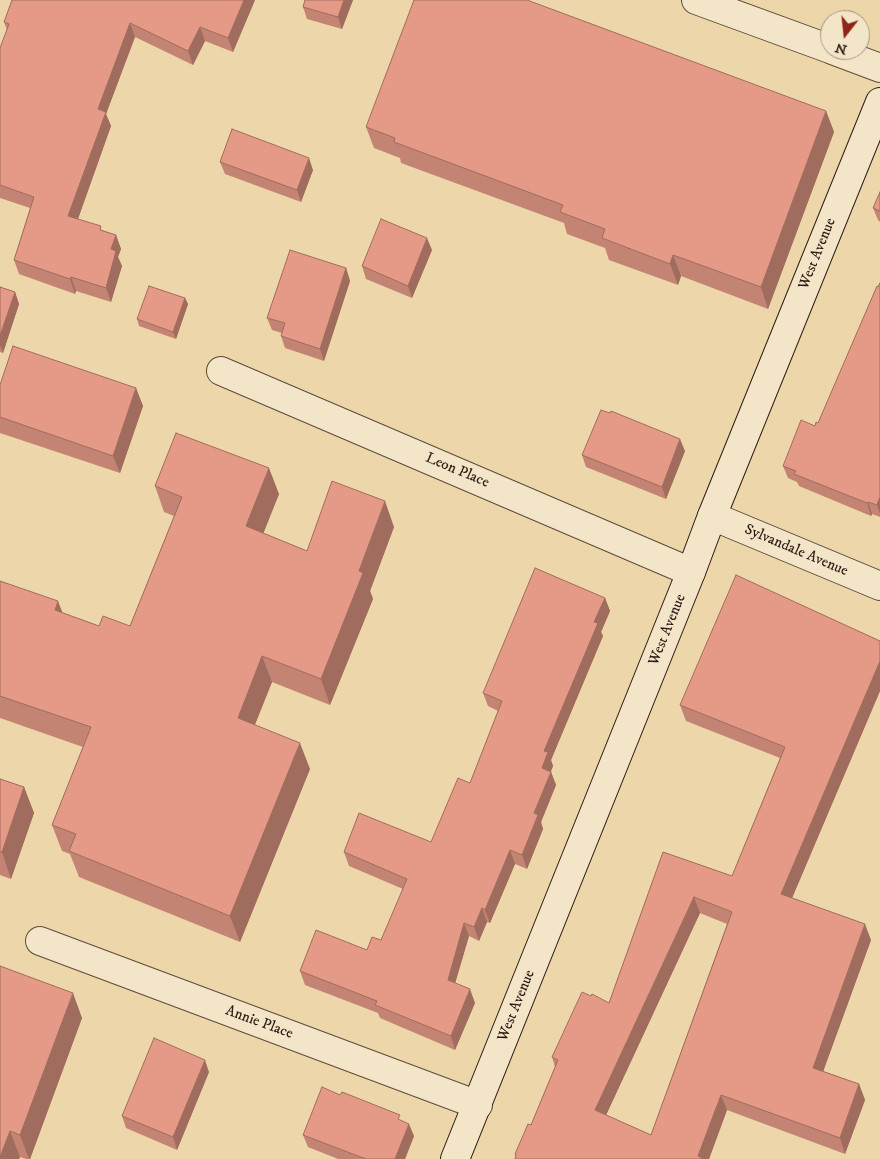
<!DOCTYPE html>
<html>
<head>
<meta charset="utf-8">
<style>
  body { margin:0 }
  #map { position:relative; width:880px; height:1159px; overflow:hidden; background:#edd7aa; font-family:"IM FELL DW Pica",serif }
  canvas { display:block }
  .north { position:absolute; left:820px; top:10px; width:50px; height:50px; box-sizing:border-box; background:#f3e5c8; border:1px solid #a49580; border-radius:50%; rotate:196deg; font-size:14px; font-weight:700; line-height:20px; text-align:center; color:#2d1c14 }
  .north::after { content:''; display:block; margin:auto; width:18px; height:22px; background:#8f2418; clip-path:polygon(50% 0,100% 100%,50% 72%,0 100%) }
</style>
</head>
<body>
<div id="map">
<canvas width="880" height="1159"></canvas>
<div class="north">N</div>
</div>
<script>
const ctx = document.querySelector('canvas').getContext('2d');
ctx.lineJoin = 'round';
function shape(rows) {
  const path = new Path2D();
  for (const r of rows) {
    path.moveTo(r[0], r[1]);
    for (let i = 2; i < r.length; i += 2) path.lineTo(r[i], r[i + 1]);
  }
  return path;
}
function strokePath(path, color, width, dash) {
  ctx.strokeStyle = color;
  ctx.lineWidth = width;
  ctx.lineCap = dash ? 'butt' : 'round';
  ctx.setLineDash(dash || []);
  ctx.stroke(path);
}
function fillPath(path, color) {
  ctx.fillStyle = color;
  ctx.fill(path, 'evenodd');
}
function write(font, color, halo, rows, align = 'center') {
  ctx.font = font + ' "IM FELL DW Pica",serif';
  ctx.lineWidth = 4;
  ctx.setLineDash([]);
  ctx.textBaseline = 'middle';
  ctx.strokeStyle = halo;
  ctx.fillStyle = color;
  for (const [text, x, y, turn = 0] of rows) {
    ctx.save();
    ctx.translate(x, y);
    ctx.rotate((+turn || 0) * Math.PI / 180);
    ctx.textAlign = isNaN(turn) ? turn : align;
    if (halo) ctx.strokeText(text, 0, 0);
    ctx.fillText(text, 0, 0);
    ctx.restore();
  }
}
const street = shape([
  [696,0,830,49],
  [832,50,880,68],
  [221,371,691,572],
  [712,516,880,586],
  [40,941,478,1105]
]);
const secondary = shape([
  [455,1159,691,572,712,516,880,102]
]);
strokePath(street, '#5d4b3a', 30);
strokePath(secondary, '#2d1c14', 30);
strokePath(street, '#f3e5c8', 28);
strokePath(secondary, '#f3e5c8', 28);
fillPath(shape([
  [12,0,255,0,233,52,205,41,193,65,135,37,106,114,111,126,78,219,102,230,116,235,121,249,118,257,122,266,111,302,76,291,75,294,19,274,14,260,30,208,0,198,0,48,7,30,4,22],
  [305,0,353,0,342,29,307,19,303,7],
  [826,111,834,132,768,309,681,276,678,285,609,260,605,248,567,234,564,223,401,163,400,158,374,148,366,127],
  [220,162,313,170,301,202,225,174],
  [880,192,880,222,878,220,873,208],
  [432,250,412,298,366,279,362,266],
  [346,268,350,281,324,361,285,348,281,336,282,333,272,330,267,318],
  [880,283,880,517,872,514,871,516,799,486,797,482,788,478,783,466,815,426,818,423],
  [0,287,15,292,19,304,3,353,0,352],
  [185,298,188,304,176,339,139,326,137,319],
  [0,385,136,388,143,406,120,473,0,433],
  [610,413,685,451,666,499,586,467,582,455],
  [155,486,279,494,263,533,307,551,394,527,370,591,373,599,330,705,272,682,255,725,310,769,240,942,79,877,70,854,62,851,52,825,83,747,0,718,0,581,62,613,99,626,130,626,174,516,164,512],
  [605,598,610,611,601,632,603,636,551,760,553,766,551,772,556,785,541,822,543,829,527,869,515,864,490,923,487,922,479,941,469,936,455,983,475,1003,455,1050,380,1018,378,1013,305,985,300,971,367,950,381,940,403,889,349,866,344,852,431,842,470,783,498,711,488,706,483,693],
  [880,691,792,898,871,940,823,1071,859,1084,865,1100,845,1154,727,1110,709,1159,516,1157,515,1154,531,1125,555,1067,552,1057,591,996,609,1003,663,852,732,876,780,758,686,721,680,705],
  [700,913,727,924,651,1135,606,1115],
  [0,779,24,787,34,813,11,879,0,875],
  [0,966,82,1018,30,1159,26,1159,20,1157,19,1159,0,1159],
  [209,1072,177,1150,126,1128,122,1116],
  [402,1121,414,1136,405,1159,338,1159,308,1147,303,1135]
]), '#c48473');
fillPath(shape([
  [244,0,255,0,233,52,228,38],
  [344,0,353,0,342,29,338,17],
  [130,23,135,37,106,114,111,126,74,230,68,216,98,109],
  [200,27,205,41,193,65,188,51],
  [826,111,834,132,768,309,761,287],
  [309,158,313,170,301,202,297,190],
  [116,235,121,249,118,257,122,266,111,302,106,288,111,249],
  [427,238,432,250,412,298,408,286],
  [673,255,681,276,678,285,670,264],
  [346,268,350,281,324,361,320,349],
  [71,277,76,291,75,294,70,279],
  [15,292,19,304,3,353,0,345,0,336],
  [185,298,188,304,176,339,173,332],
  [136,388,143,406,120,473,113,456],
  [680,439,685,451,666,499,662,487],
  [269,468,279,494,256,552,246,526],
  [880,497,880,514,877,505],
  [385,501,394,527,370,591,373,599,330,705,321,679,359,571],
  [868,502,872,514,871,516,867,503],
  [605,598,610,611,601,632,603,636,551,760,553,766,546,781,542,768,544,751,594,622],
  [58,601,68,627,55,610],
  [262,656,272,682,247,744,238,718],
  [880,661,880,691,787,910,781,894],
  [300,743,310,769,240,942,230,916],
  [551,772,556,785,541,822,543,829,527,869,522,855,534,813],
  [24,787,34,813,11,879,2,852],
  [510,850,515,864,490,923,485,910],
  [694,897,700,913,601,1126,595,1110],
  [482,908,487,922,479,941,474,927],
  [464,923,469,936,452,994,448,980],
  [865,924,871,940,819,1083,813,1068],
  [470,989,475,1003,455,1050,451,1036],
  [73,993,82,1018,30,1159,29,1159,20,1135],
  [205,1060,209,1072,177,1150,173,1137],
  [859,1084,865,1100,845,1154,840,1138],
  [721,1095,727,1110,709,1159,699,1159,698,1156],
  [409,1124,414,1136,405,1159,395,1159],
  [10,1131,20,1157,19,1159,0,1159,0,1157]
]), '#a06c5e');
const building = shape([
  [12,0,244,0,228,38,200,27,188,51,130,23,98,109,106,112,68,216,101,226,100,230,116,235,111,249,116,251,106,288,71,277,70,279,14,260,34,197,0,185,0,48,9,24,4,22,12,0],
  [305,0,344,0,338,17,303,7,305,0],
  [414,0,527,0,826,111,761,287,673,255,670,264,602,238,605,229,560,212,563,205,394,142,395,138,366,127,414,0],
  [232,129,309,158,297,190,220,162,232,129],
  [880,192,880,211,873,208,880,192],
  [381,219,427,238,408,286,362,266,381,219],
  [290,250,346,268,320,349,281,336,285,323,267,318,290,250],
  [880,283,880,497,877,505,868,502,867,503,794,474,796,471,783,466,801,420,815,426,816,422,818,423,877,286,878,287,880,283],
  [149,286,185,298,173,332,137,319,149,286],
  [0,287,15,292,0,336,0,287],
  [13,346,136,388,113,456,0,417,0,385,13,346],
  [601,410,610,413,611,411,680,439,662,487,582,455,601,410],
  [176,433,269,468,246,526,307,551,332,481,385,501,359,571,363,573,321,679,262,656,238,718,300,743,230,916,69,851,76,834,52,825,91,727,0,696,0,581,58,601,55,610,99,626,103,616,130,626,182,497,155,486,176,433],
  [535,568,605,598,594,622,598,623,544,751,548,752,542,768,551,772,534,813,538,815,522,855,510,850,485,910,482,908,474,927,464,923,448,980,470,989,451,1036,375,1005,377,1001,300,971,316,930,367,950,372,937,381,940,407,879,344,852,359,813,431,842,458,778,470,783,502,701,483,693,535,568],
  [736,575,880,641,880,661,781,894,865,924,813,1068,859,1084,840,1138,721,1095,698,1156,704,1159,515,1159,516,1155,515,1154,528,1124,531,1125,558,1060,552,1057,582,992,591,996,592,994,609,1003,663,852,732,876,785,747,680,705,736,575],
  [694,897,732,912,651,1135,595,1110,694,897],
  [0,779,24,787,2,852,0,852,0,779],
  [0,966,73,993,20,1135,10,1131,0,1157,0,966],
  [154,1038,205,1060,173,1137,122,1116,154,1038],
  [322,1087,340,1095,342,1092,400,1115,398,1119,409,1124,395,1159,366,1159,303,1135,322,1087]
]);
fillPath(building, '#e49a86');
strokePath(building, '#a06c5e', 1);
write('15px', '#2d1c14', '#f3e5c8', [
  ["West Avenue",818,254,-68],
  ["Leon Place",457,471,23],
  ["Sylvandale Avenue",796,551,23],
  ["West Avenue",668,630,-68],
  ["West Avenue",517,1006,-68],
  ["Annie Place",259,1023,20]
]);
</script>
</body>
</html>
